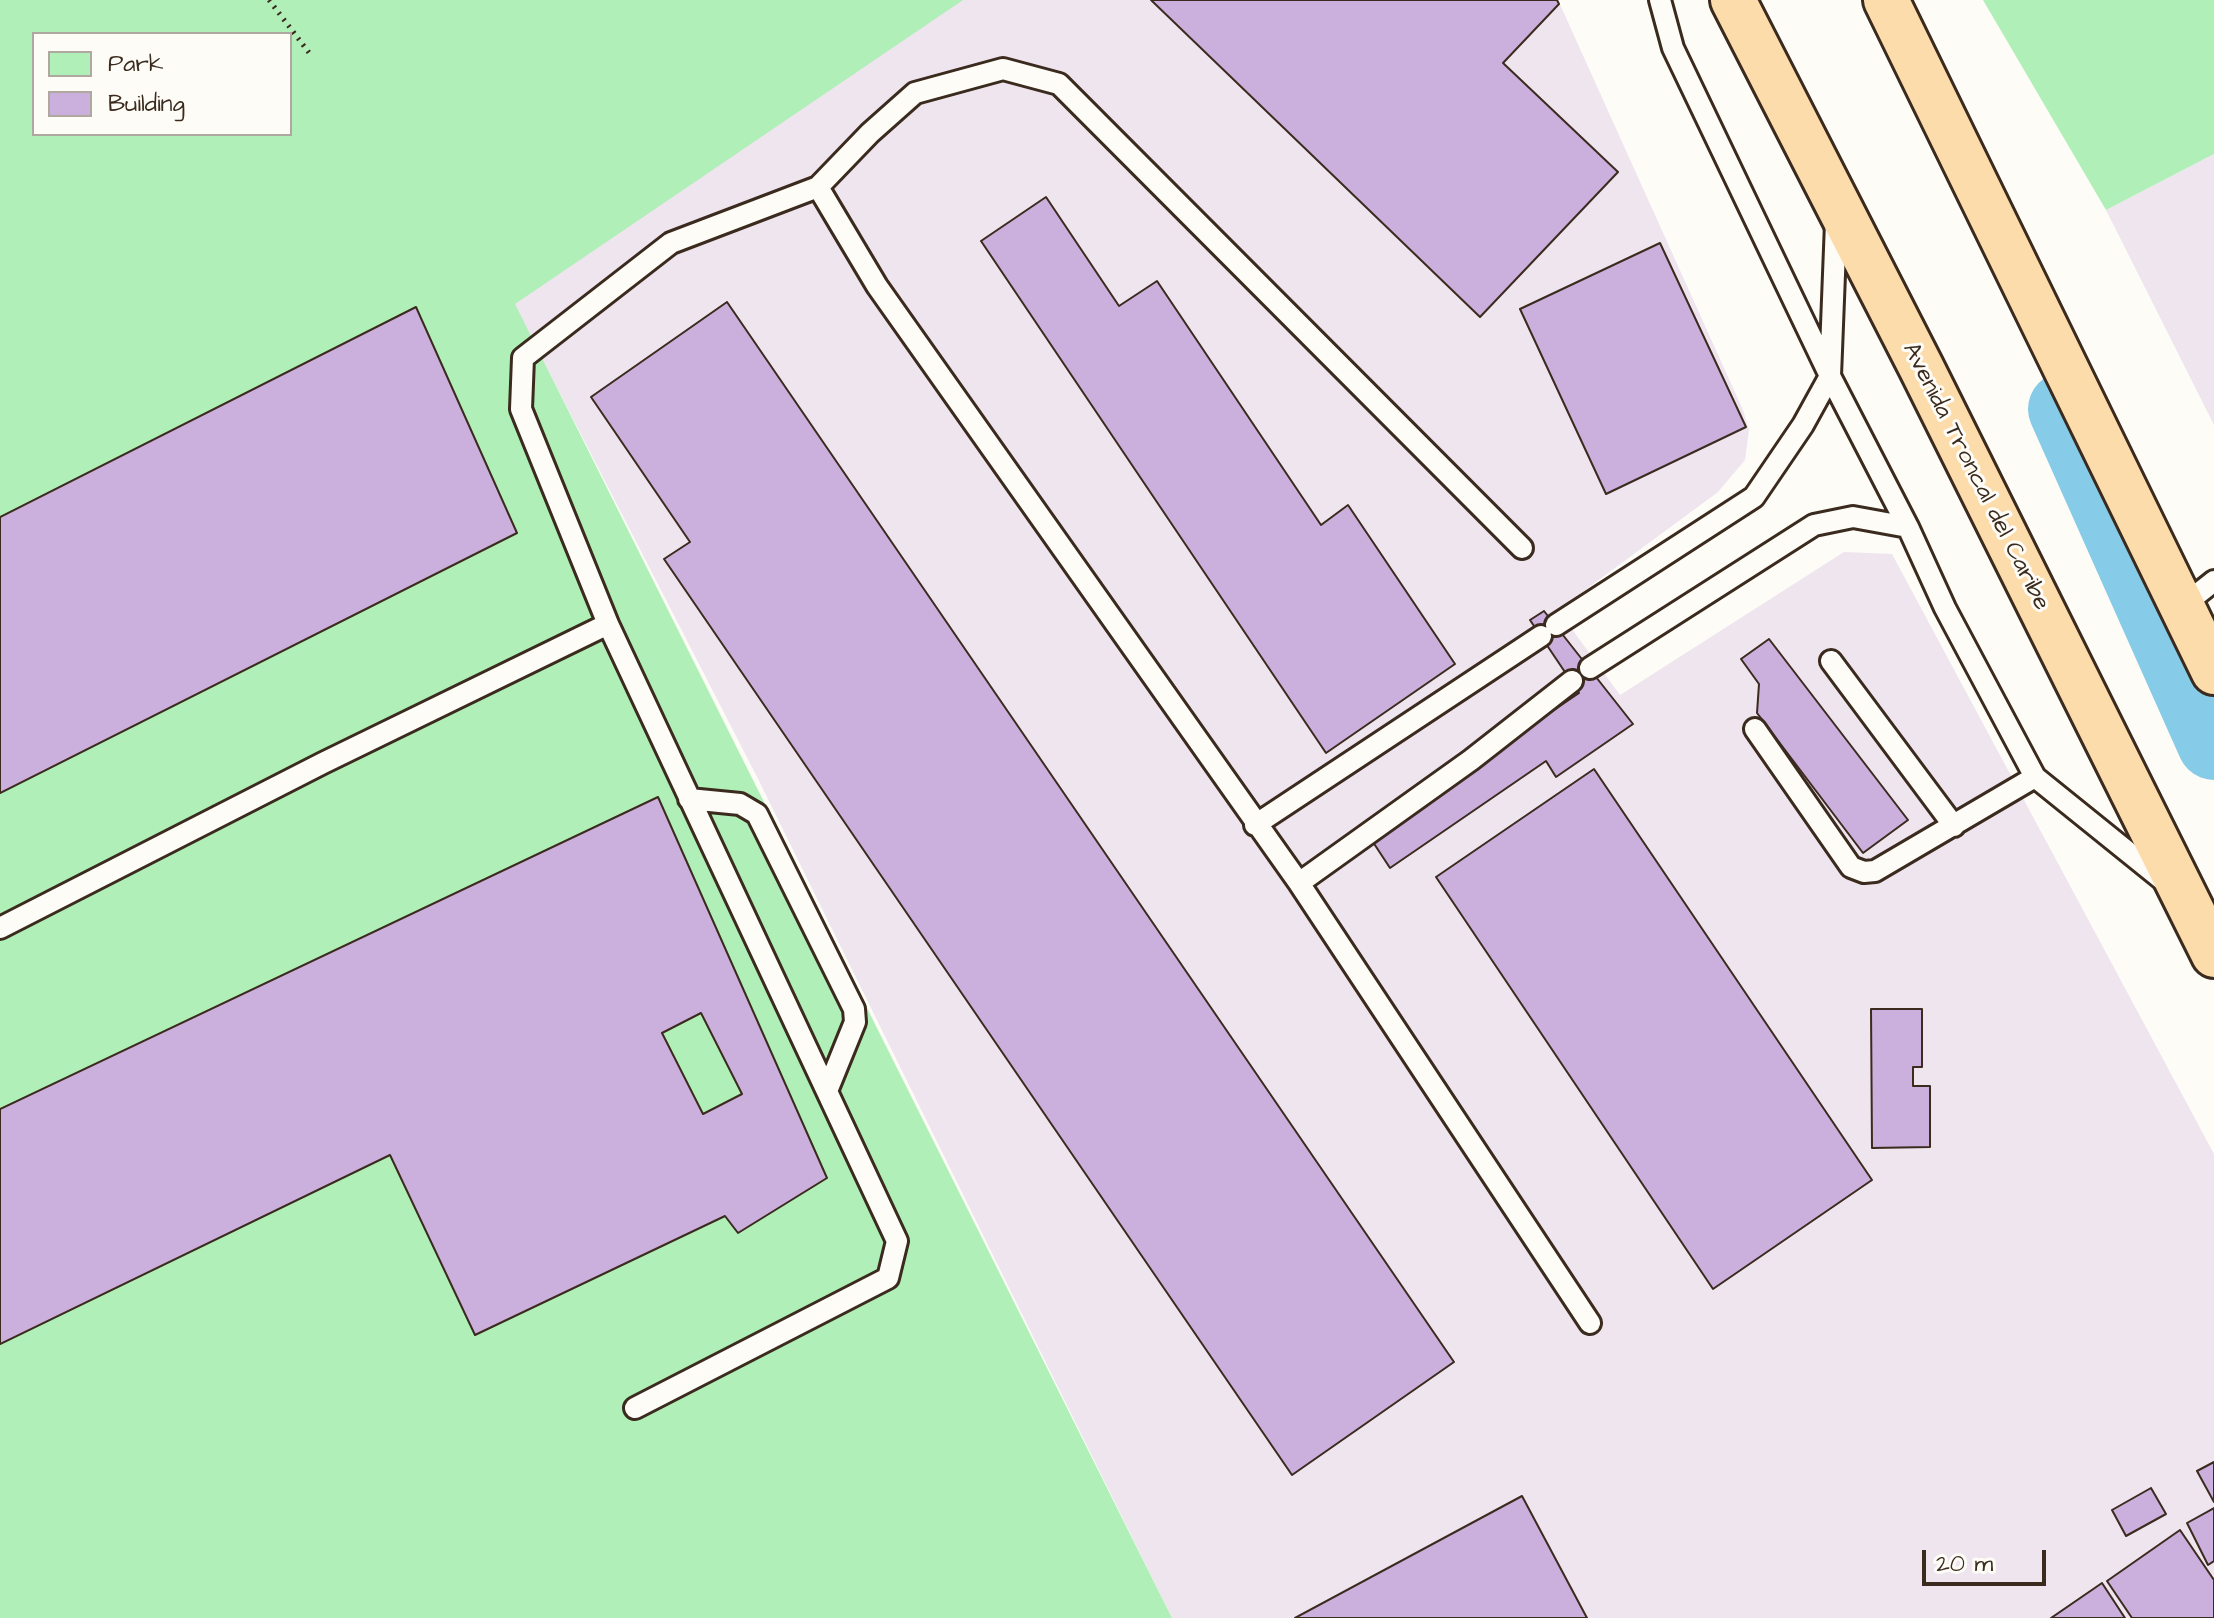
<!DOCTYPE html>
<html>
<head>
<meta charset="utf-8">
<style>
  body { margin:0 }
  #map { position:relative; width:2214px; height:1618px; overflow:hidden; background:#fdfcf7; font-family:"Architects Daughter",sans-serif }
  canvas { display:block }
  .legend { position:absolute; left:32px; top:32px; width:260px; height:104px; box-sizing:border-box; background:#fdfcf7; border:2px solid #afa8a0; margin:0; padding:10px 14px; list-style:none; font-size:24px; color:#3b2a1e }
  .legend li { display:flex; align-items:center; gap:16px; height:40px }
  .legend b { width:40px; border:2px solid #afa8a0 }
  .scale { position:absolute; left:1922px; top:1550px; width:124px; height:36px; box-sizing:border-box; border:4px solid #3b2a1e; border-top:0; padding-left:10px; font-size:24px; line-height:28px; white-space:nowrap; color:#3b2a1e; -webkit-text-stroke:6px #fdfcf7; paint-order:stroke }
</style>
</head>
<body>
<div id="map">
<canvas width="2214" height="1618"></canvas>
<ul class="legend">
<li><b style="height:22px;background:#b0efb7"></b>Park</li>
<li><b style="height:22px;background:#cbafdc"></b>Building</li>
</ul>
<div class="scale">20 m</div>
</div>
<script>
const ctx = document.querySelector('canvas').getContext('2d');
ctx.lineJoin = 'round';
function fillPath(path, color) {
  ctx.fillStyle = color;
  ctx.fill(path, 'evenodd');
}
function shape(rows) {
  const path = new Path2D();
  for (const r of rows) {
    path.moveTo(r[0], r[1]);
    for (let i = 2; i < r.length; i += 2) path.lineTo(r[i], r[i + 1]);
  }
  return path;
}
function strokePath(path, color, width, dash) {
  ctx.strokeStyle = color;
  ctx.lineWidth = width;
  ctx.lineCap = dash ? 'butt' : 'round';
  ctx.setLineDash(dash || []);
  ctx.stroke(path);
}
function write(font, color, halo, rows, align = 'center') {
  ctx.font = font + ' "Architects Daughter",sans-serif';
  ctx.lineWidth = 6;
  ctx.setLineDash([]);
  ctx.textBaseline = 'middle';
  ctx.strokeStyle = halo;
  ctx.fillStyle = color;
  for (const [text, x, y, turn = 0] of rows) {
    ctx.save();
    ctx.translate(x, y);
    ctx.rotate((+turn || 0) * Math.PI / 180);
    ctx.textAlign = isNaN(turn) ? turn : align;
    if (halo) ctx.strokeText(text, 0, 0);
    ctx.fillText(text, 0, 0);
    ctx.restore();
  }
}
fillPath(shape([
  [960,0,1558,0,1743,410,1749,430,1745,460,1718,492,1558,610,1620,695,1844,552,1892,554,2214,1154,2214,1618,1172,1618,757,777,514,304],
  [2214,154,2214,425,2106,210]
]), '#eee5ef');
fillPath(shape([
  [0,0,963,0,515,304,1172,1618,0,1618],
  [34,34,290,34,290,134,34,134],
  [1983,0,2214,0,2214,154,2106,210]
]), '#b0efb7');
strokePath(shape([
  [2065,409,2214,743]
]), '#86cbe7', 74);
const building = shape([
  [1151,0,1557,0,1559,4,1503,63,1618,172,1480,317,1151,0],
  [1046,197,1119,306,1157,281,1321,525,1348,505,1455,664,1326,753,981,241,1046,197],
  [1660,243,1746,427,1606,494,1520,309,1660,243],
  [727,302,1454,1362,1292,1475,664,559,690,542,591,397,727,302],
  [416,307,517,533,0,793,0,517,416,307],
  [1544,611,1633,724,1556,777,1546,761,1390,868,1369,836,1579,693,1530,620,1544,611],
  [1769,639,1908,820,1863,853,1757,713,1759,684,1741,659,1769,639],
  [1594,769,1872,1180,1713,1289,1436,877,1594,769],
  [658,797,827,1178,738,1233,725,1216,475,1335,390,1155,0,1344,0,1109,658,797],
  [1871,1009,1922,1009,1922,1067,1913,1067,1913,1086,1930,1086,1930,1147,1872,1148,1871,1009],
  [701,1013,742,1094,703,1114,662,1033,701,1013],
  [2214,1462,2214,1502,2197,1471,2214,1462],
  [2151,1488,2166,1514,2126,1536,2112,1510,2151,1488],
  [1522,1496,1587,1618,1295,1618,1522,1496],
  [2214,1508,2214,1561,2208,1565,2187,1523,2214,1508],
  [2180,1530,2214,1580,2214,1618,2132,1618,2107,1581,2180,1530],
  [2102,1583,2125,1618,2051,1618,2102,1583]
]);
fillPath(building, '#cbafdc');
strokePath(building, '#3b2a1e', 2);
const service = shape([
  [1836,223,1830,376,1908,527],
  [1522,548,1059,84,1003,69,915,93,870,133,818,187,877,286,1299,883,1590,1323],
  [2180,608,2214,581],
  [1556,625,1754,497,1803,425,1830,376,1673,48,1660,0],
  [1831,661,1954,826],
  [1590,668,1814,525,1853,517,1908,527,1945,608,2035,777,2164,881],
  [1755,729,1851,867,1864,872,1875,871,2035,777],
  [689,799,740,804,757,814,854,1009,855,1022,827,1091],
  [1255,825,1541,636],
  [1299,883,1471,760,1572,681],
  [0,928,323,763,608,624],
  [635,1408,888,1278,897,1241,608,624,521,409,523,358,671,243,818,187]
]);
const trunk = shape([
  [1733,0,1921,367,2214,955],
  [1886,0,2214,672]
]);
strokePath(service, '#3b2a1e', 26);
strokePath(trunk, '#3b2a1e', 50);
strokePath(shape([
  [269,0,310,54]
]), '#3b2a1e', 5, [2, 6]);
strokePath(service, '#fdfcf7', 20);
strokePath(trunk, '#fddcac', 44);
write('24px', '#3b2a1e', '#fdfcf7', [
  ["Avenida Troncal del Caribe",1975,477,63]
]);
</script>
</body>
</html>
